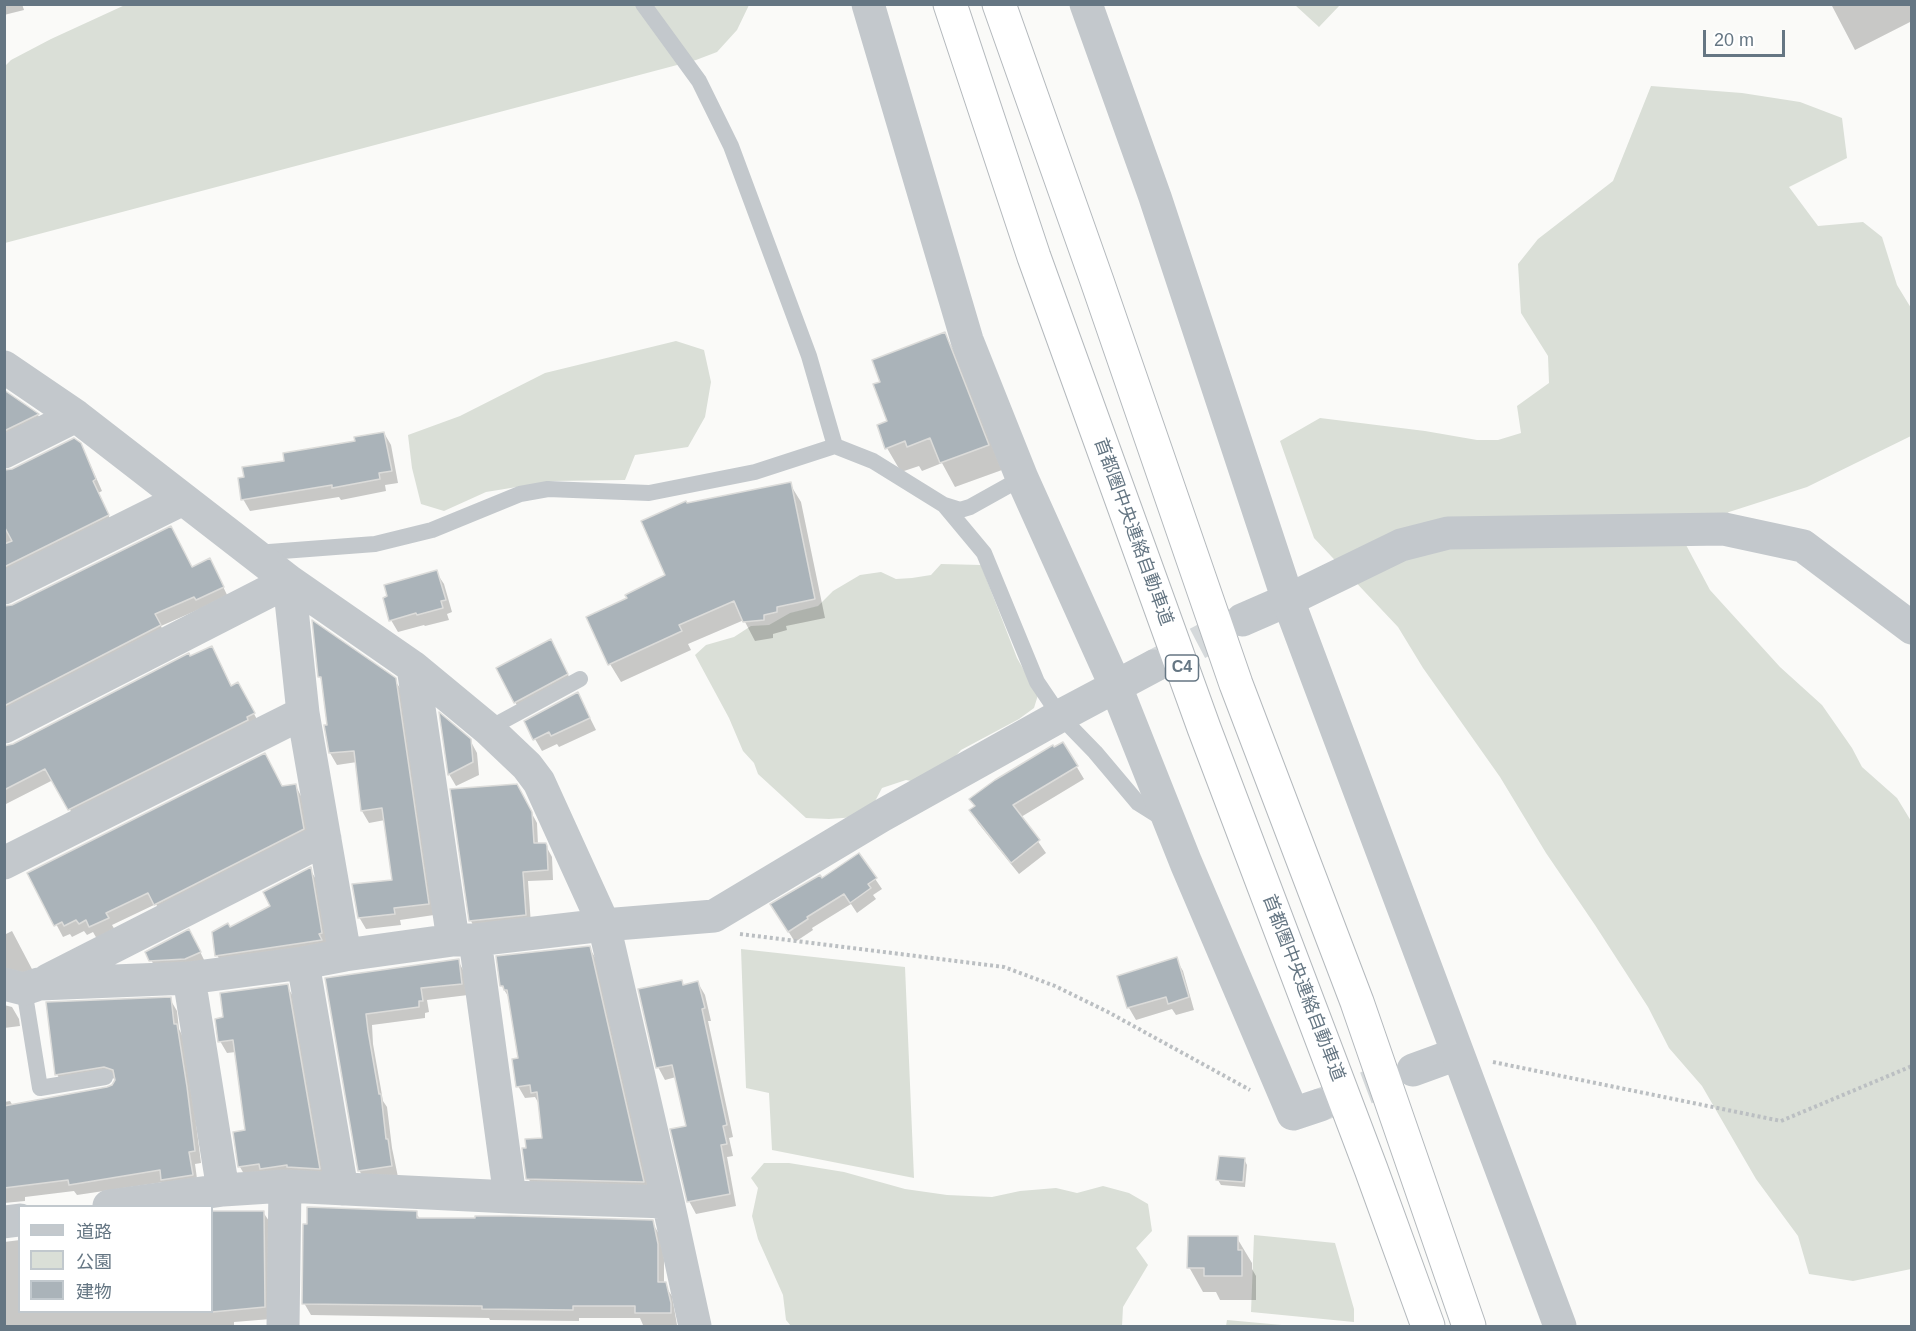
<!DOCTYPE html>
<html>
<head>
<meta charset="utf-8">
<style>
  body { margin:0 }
  #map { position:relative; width:1916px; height:1331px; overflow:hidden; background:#fafaf8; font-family:Helvetica,"Noto Sans JP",sans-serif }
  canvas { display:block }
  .frame { position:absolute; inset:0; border:6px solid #657683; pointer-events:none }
  .legend { position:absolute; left:18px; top:1205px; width:195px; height:108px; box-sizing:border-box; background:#fff; border:2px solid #c1c8cd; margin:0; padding:8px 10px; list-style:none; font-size:18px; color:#657683 }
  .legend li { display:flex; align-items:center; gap:12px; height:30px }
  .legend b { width:30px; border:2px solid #c1c8cd }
  .scale { position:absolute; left:1703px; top:30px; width:82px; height:27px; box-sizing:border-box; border:3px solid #657683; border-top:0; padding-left:8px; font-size:18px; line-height:21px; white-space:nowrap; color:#657683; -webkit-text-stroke:4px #fff; paint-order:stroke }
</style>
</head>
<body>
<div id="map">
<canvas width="1916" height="1331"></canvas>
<div class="frame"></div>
<ul class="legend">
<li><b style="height:8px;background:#c3c8cc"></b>道路</li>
<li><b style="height:16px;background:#dadfd7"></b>公園</li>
<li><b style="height:16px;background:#aab3b9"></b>建物</li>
</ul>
<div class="scale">20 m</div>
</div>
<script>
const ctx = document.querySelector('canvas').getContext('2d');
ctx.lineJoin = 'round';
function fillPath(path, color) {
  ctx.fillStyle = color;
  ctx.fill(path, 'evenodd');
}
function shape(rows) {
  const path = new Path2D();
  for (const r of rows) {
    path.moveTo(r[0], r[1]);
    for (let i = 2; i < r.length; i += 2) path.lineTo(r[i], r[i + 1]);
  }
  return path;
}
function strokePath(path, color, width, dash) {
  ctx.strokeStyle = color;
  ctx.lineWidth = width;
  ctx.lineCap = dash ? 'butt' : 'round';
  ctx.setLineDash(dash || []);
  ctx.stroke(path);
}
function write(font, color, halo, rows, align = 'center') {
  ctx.font = font + ' Helvetica,"Noto Sans JP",sans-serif';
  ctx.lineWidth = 6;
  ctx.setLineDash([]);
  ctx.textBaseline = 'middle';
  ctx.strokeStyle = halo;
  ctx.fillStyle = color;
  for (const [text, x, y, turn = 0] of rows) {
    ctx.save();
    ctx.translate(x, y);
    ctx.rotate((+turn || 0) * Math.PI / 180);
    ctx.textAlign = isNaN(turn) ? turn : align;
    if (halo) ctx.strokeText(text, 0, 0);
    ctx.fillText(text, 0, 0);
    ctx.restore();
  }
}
fillPath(shape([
  [125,5,749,5,737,30,717,52,696,60,5,243,5,66,11,60,51,39],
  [1295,5,1340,5,1319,27],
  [1651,86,1742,93,1800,102,1842,118,1847,158,1789,187,1818,226,1863,222,1882,237,1897,285,1911,308,1911,436,1807,487,1729,512,1685,543,1710,590,1780,667,1822,705,1852,748,1862,767,1897,798,1911,821,1911,1269,1853,1281,1809,1274,1798,1236,1756,1179,1702,1086,1669,1048,1648,1007,1595,925,1546,853,1500,777,1423,668,1398,627,1314,538,1280,441,1320,418,1425,431,1477,440,1498,440,1521,433,1517,406,1549,383,1548,356,1521,313,1518,264,1538,239,1613,181],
  [676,341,704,350,711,382,705,417,688,447,635,455,625,480,554,481,486,492,444,511,421,504,412,468,408,435,460,416,545,373],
  [941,564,981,565,1017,658,1038,695,1034,708,1019,719,961,750,951,761,916,782,906,780,882,788,871,809,856,817,829,819,806,818,758,774,754,763,743,751,729,718,695,655,706,645,734,637,751,626,769,625,790,613,818,606,833,591,860,575,881,572,896,579,912,578,931,575],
  [741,949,905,967,914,1178,772,1150,769,1093,746,1088],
  [764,1163,789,1163,844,1172,905,1189,947,1195,992,1197,1020,1191,1056,1188,1077,1193,1103,1186,1129,1193,1148,1204,1152,1231,1136,1248,1148,1265,1123,1307,1122,1326,791,1326,786,1320,783,1295,758,1239,752,1216,758,1188,751,1178],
  [1254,1235,1335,1243,1354,1309,1354,1322,1251,1312],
  [1227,1320,1293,1326,1226,1326]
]), '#dadfd7');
fillPath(shape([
  [4,4,22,4,24,10,4,15],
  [1831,4,1912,4,1912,21,1855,50],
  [944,334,959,358,1002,470,955,487,942,463,922,471,919,466,901,472,887,448,889,422,882,383],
  [4,392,38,415,44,425,4,435],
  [384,433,391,445,398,483,385,485,386,491,341,500,339,497,250,511,243,499,357,442],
  [87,457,102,491,98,493,114,527,4,581,4,471],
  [790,484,801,502,825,618,786,626,787,630,773,634,773,638,755,641,744,620,688,644,691,650,621,682,610,664,629,599,667,576,686,505],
  [192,569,216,572,229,599,202,608,161,626,166,637,4,720,4,608],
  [436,572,444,584,452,612,447,614,449,620,425,626,424,625,398,632,391,620],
  [557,654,574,686,522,714,515,702],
  [190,658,218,659,232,687,244,695,260,725,76,820,53,780,4,805,4,747,13,745],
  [320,677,394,679,402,691,434,915,400,920,401,925,366,929,359,917,394,881,385,820,369,823,362,811,357,762,337,765,330,753,326,726,328,726,323,683],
  [584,706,596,730,559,747,557,744,542,751,535,739],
  [441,716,470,740,477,753,479,775,456,786,449,774],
  [1063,744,1084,779,1021,817,1046,853,1019,874,978,823,971,811,976,807,971,799],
  [296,786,302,798,310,841,162,916,156,904,112,925,115,930,97,939,93,932,87,935,84,931,72,937,70,934,63,937,29,873,282,788],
  [517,786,537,823,538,845,545,844,552,857,553,880,528,881,531,925,476,931,471,921],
  [859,855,882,889,873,895,876,899,857,913,851,904,812,928,813,930,795,942,778,915],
  [310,869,317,881,328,945,224,967,217,955,272,906],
  [12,931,33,971,4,978,4,935],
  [196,943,206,964,158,973,147,952],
  [589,947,596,959,650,1194,535,1190,528,1178,527,1149,544,1140,539,1104,535,1097,525,1098,518,1086,520,1059,509,998,502,986],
  [1176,959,1183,971,1194,1010,1176,1015,1172,1009,1136,1020,1129,1008,1119,977],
  [458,960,464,972,468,995,427,1000,429,1012,425,1013,425,1018,372,1025,373,1044,383,1101,387,1107,392,1148,398,1177,366,1182,359,1170,326,979],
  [698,983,705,995,711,1021,708,1021,733,1137,729,1138,733,1156,727,1157,736,1206,696,1214,689,1201,687,1127,676,1077,665,1080,658,1067,684,986],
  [287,986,294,998,325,1181,247,1179,240,1167,234,1133,246,1131,236,1052,227,1053,220,1041,225,1018],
  [170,999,177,1011,179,1029,183,1037,193,1099,201,1163,195,1164,198,1186,164,1182,77,1195,74,1191,25,1197,25,1201,4,1203,4,1102,10,1101,13,1106,107,1089,113,1086,116,1078,63,1086,57,1074],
  [4,1005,12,1007,19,1019,20,1026,4,1028],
  [1244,1159,1247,1165,1245,1187,1221,1185,1218,1180],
  [263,1212,271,1224,271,1319,234,1322,234,1325,4,1326,4,1242,20,1240,20,1312,212,1312,212,1213],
  [416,1213,420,1219,652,1222,659,1234,664,1258,664,1284,672,1296,677,1325,643,1325,640,1318,579,1318,579,1321,490,1320,489,1318,311,1315,304,1303],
  [1237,1238,1252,1263,1252,1269,1256,1276,1256,1300,1220,1300,1216,1292,1203,1292,1189,1267]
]), '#0003');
const building = shape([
  [945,332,989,445,940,463,930,438,907,447,905,441,885,449,877,425,887,421,873,384,880,382,872,360,945,332],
  [4,390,39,414,4,431,4,390],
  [384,432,392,471,379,473,380,479,332,488,332,485,241,500,238,478,244,477,242,467,284,461,283,453,355,441,354,437,384,432],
  [74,438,81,443,96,479,93,481,109,515,4,567,4,544,12,541,4,526,4,470,12,469,74,438],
  [791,482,815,599,777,607,777,612,764,615,764,620,743,622,734,601,679,625,682,631,608,665,586,617,627,598,625,595,665,575,641,521,686,501,687,503,791,482],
  [171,526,192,567,210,558,224,587,196,600,194,597,155,614,161,625,4,706,4,606,12,605,171,526],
  [437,570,446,600,441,601,443,608,417,615,416,613,389,621,383,598,387,596,384,585,437,570],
  [312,620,396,678,429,904,394,908,395,914,358,918,352,884,392,880,382,808,361,811,354,751,329,753,324,725,327,725,321,677,318,677,312,620],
  [551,639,568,674,514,703,496,668,551,639],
  [212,646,231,686,238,682,255,713,247,717,248,720,68,810,45,769,4,790,4,746,13,744,189,653,190,656,212,646],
  [578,692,590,718,551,736,549,732,533,740,524,721,578,692],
  [439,712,471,739,473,762,448,775,439,712],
  [1063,742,1078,766,1013,805,1040,840,1011,863,969,810,975,806,969,799,995,780,1053,745,1054,747,1063,742],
  [265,753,282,786,296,784,304,829,154,905,148,893,106,913,109,918,89,927,86,920,79,924,76,920,64,926,62,922,54,926,27,873,265,753],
  [517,784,532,812,534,843,546,843,547,846,548,870,523,872,526,915,469,921,450,789,517,784],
  [859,853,877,878,868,884,871,888,850,903,844,894,807,917,808,919,788,932,770,904,820,875,822,878,859,853],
  [311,867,322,933,319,934,322,940,215,956,212,932,228,923,230,927,270,906,263,892,311,867],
  [189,929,201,952,185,959,149,961,145,952,189,929],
  [590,946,644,1182,526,1179,522,1148,526,1148,525,1139,542,1138,537,1092,531,1093,530,1085,516,1087,512,1059,518,1058,507,990,504,990,503,986,500,986,496,956,590,946],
  [1177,957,1189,997,1168,1004,1166,997,1127,1008,1117,976,1177,957],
  [459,959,462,984,421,988,423,1001,419,1001,419,1007,366,1014,368,1031,379,1094,381,1094,386,1139,388,1139,392,1166,358,1171,325,978,459,959],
  [682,980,683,985,698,981,705,1008,702,1009,727,1125,723,1126,727,1144,721,1145,730,1194,687,1202,670,1129,686,1126,672,1065,656,1068,638,989,682,980],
  [288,984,320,1169,287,1167,287,1165,260,1169,259,1164,238,1167,233,1132,245,1130,233,1040,218,1042,215,1019,223,1017,220,993,288,984],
  [171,997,174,1024,177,1024,187,1087,195,1151,189,1152,193,1175,161,1180,160,1170,69,1185,68,1180,4,1188,4,1106,107,1087,112,1085,115,1080,113,1070,104,1067,55,1075,46,1002,171,997],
  [1219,1156,1245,1158,1243,1182,1216,1180,1219,1156],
  [307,1207,417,1211,417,1218,475,1218,475,1216,511,1216,653,1220,658,1244,658,1282,666,1282,671,1303,671,1313,635,1313,635,1306,573,1306,573,1310,482,1309,482,1306,302,1304,303,1224,307,1224,307,1207],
  [212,1211,264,1211,265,1307,212,1312,212,1211],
  [1188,1236,1238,1236,1238,1250,1242,1250,1242,1276,1204,1276,1204,1268,1187,1268,1188,1236]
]);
fillPath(building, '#aab3b9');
strokePath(building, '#dcdcda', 1.5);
strokePath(shape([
  [1154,666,1242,620],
  [1320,1105,1411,1071]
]), '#d5d9db', 33, [33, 16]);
const motorway = shape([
  [950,4,1034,257,1204,728,1371,1169,1428,1326],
  [999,4,1097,281,1236,684,1357,1002,1469,1326]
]);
strokePath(motorway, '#b4b9bd', 35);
strokePath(shape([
  [740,934,1004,967,1055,986,1108,1012,1250,1090],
  [1493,1062,1781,1121,1912,1066]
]), '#bbbfc2', 4, [3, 3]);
strokePath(shape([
  [643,4,699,81,731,146,809,356,835,446],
  [944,505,984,553,1037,682,1060,716,1095,752,1138,803,1165,820],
  [256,553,375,544,432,530,520,494,548,489,649,493,755,472,835,446,873,461,944,505,960,510,970,507,1022,478],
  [488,729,580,679],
  [24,989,40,1088,105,1077]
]), '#c3c8cc', 16);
strokePath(shape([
  [868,4,967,340,1022,478,1116,687,1186,863,1293,1114,1320,1105],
  [4,367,76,416,289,581,413,667,488,729,527,766,539,782,604,925,668,1202,695,1326],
  [4,452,76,416],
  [4,588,181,500],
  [1242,620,1288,600,1401,545,1448,533,1724,529,1803,546,1912,628],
  [413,667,453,940],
  [4,727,289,581,303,713,345,955],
  [4,863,303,713],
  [475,940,510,1197],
  [303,963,342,1189],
  [189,978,223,1190],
  [48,980,325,839],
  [4,984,24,989,39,984,189,978,303,963,345,955,453,940,475,940,604,925,714,916,881,816,1060,716,1154,666],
  [1413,1070,1457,1054],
  [109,1206,223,1190,285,1186,510,1197,668,1202],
  [4,1222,20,1220],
  [283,1326,285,1186]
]), '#c3c8cc', 33);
strokePath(shape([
  [1086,4,1155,197,1288,600,1560,1326]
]), '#c3c8cc', 33);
strokePath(motorway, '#fff', 33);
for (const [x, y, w] of [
  [1182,668,33]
]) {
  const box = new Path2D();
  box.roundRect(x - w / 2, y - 13, w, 26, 4.5);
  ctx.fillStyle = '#fff';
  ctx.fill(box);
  strokePath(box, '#657683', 1.5);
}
write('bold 16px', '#657683', null, [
  ["C4",1182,668]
]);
write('18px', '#657683', '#fff', [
  ["首都圏中央連絡自動車道",1133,532,70],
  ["首都圏中央連絡自動車道",1303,988,69]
]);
</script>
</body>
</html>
